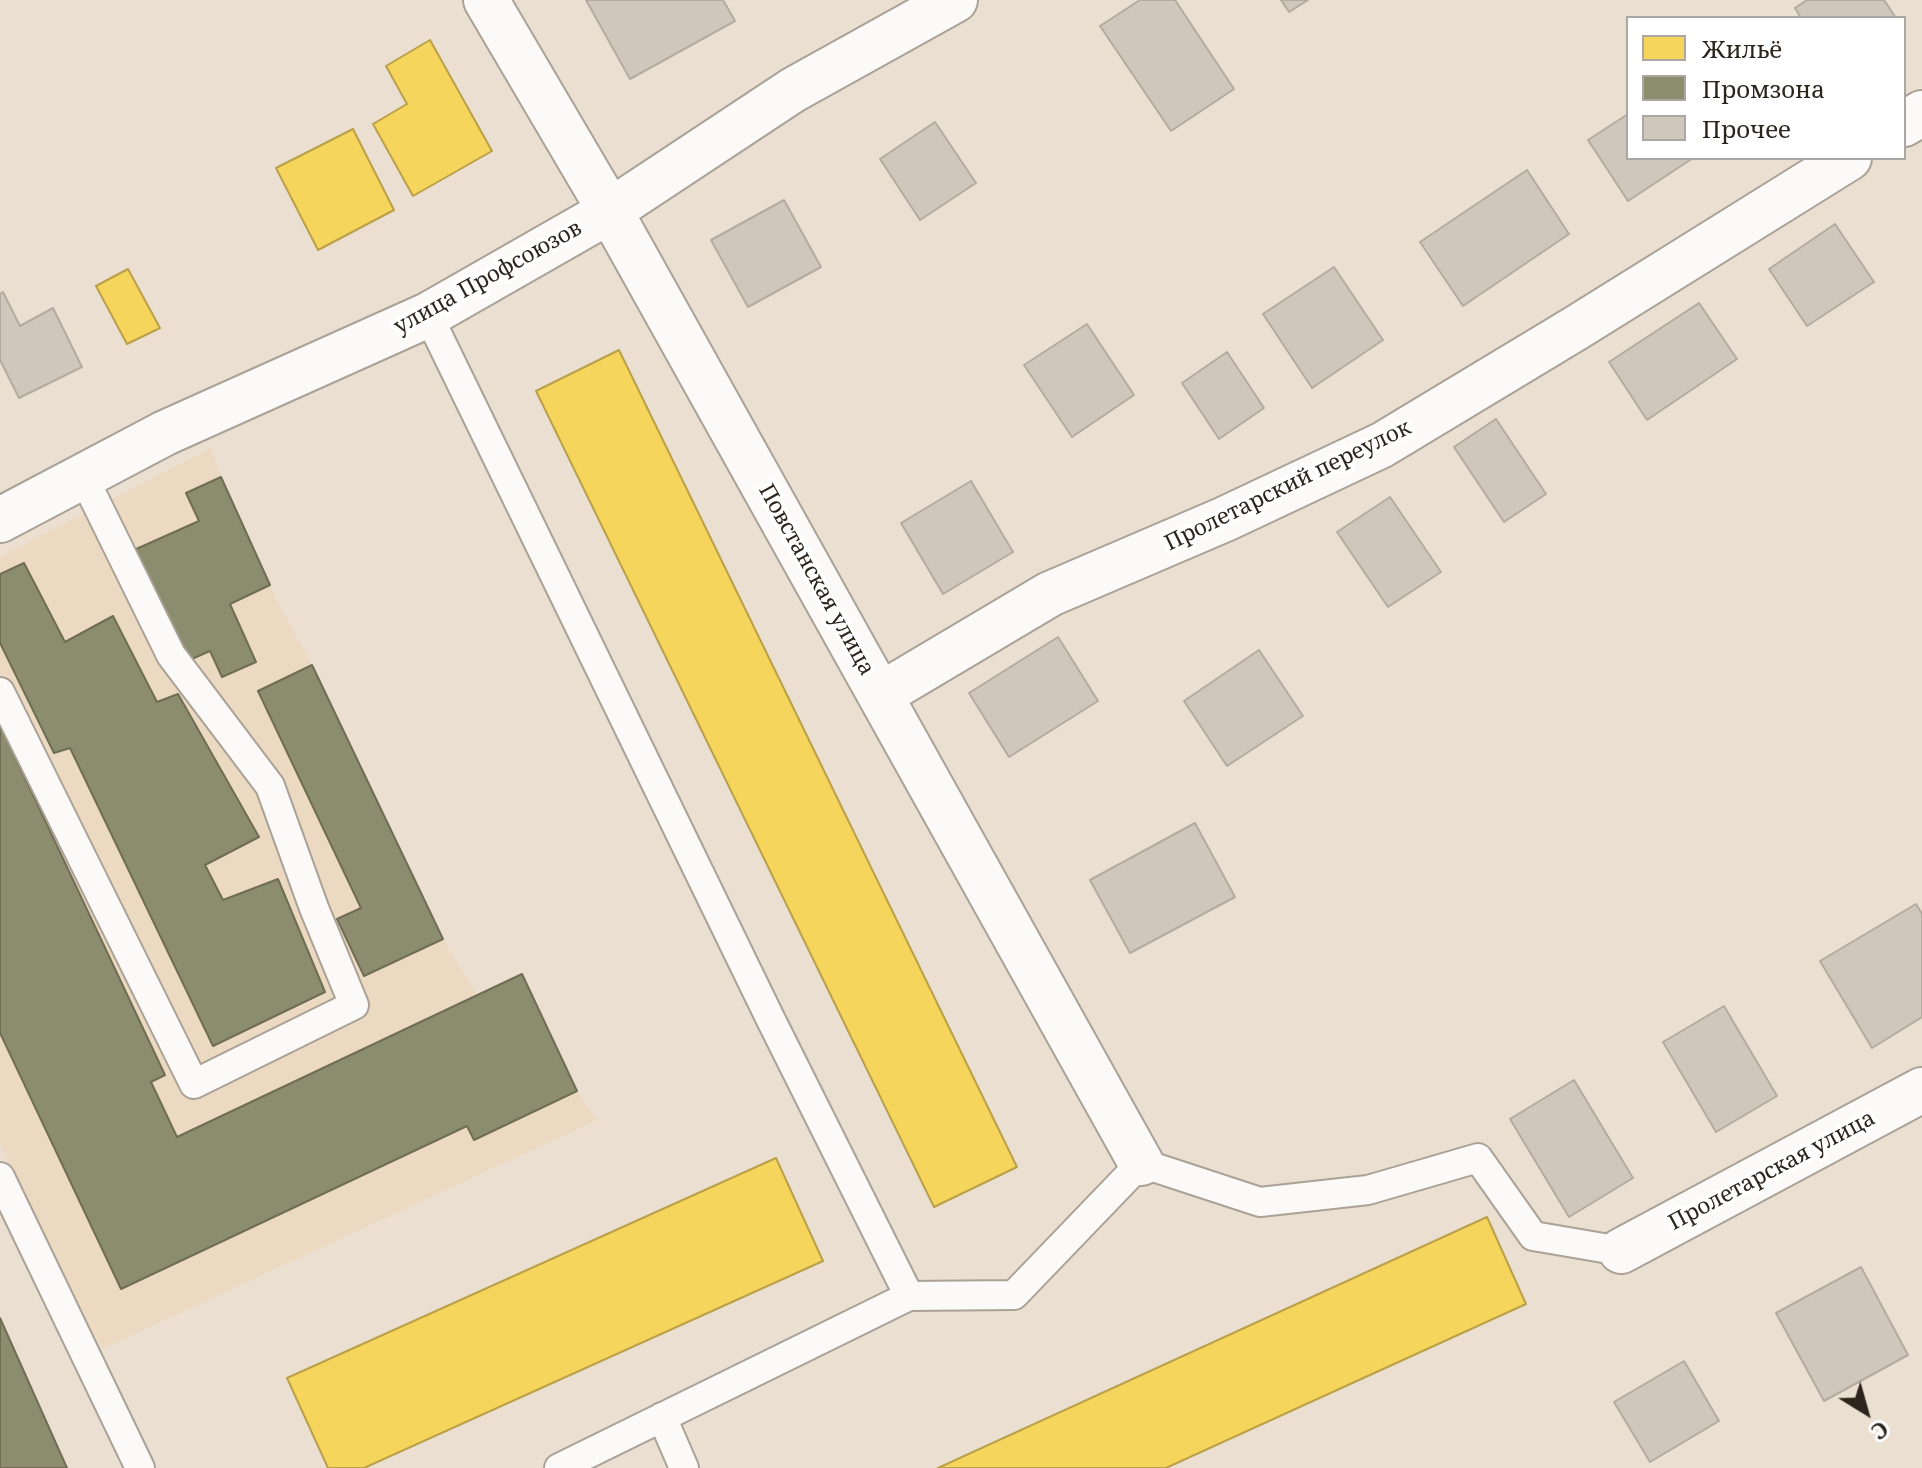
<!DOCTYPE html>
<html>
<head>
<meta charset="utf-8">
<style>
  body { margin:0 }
  #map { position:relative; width:1922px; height:1468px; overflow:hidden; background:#eadfd0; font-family:"Noto Serif",serif }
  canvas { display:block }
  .legend { position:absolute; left:1626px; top:16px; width:280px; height:144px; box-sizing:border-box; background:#fff; border:2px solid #aba8a4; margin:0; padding:10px 14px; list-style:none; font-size:24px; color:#2d251c }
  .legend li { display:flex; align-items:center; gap:16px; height:40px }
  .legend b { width:40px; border:2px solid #aba8a4 }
  .north { position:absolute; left:1826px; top:1372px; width:80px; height:80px; -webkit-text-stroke:6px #fff; paint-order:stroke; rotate:143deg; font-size:22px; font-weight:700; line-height:32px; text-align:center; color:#2d251c }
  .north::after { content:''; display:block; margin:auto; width:28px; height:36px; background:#2d251c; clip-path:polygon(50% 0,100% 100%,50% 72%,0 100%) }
</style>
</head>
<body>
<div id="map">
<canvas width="1922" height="1468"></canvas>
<ul class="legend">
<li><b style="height:22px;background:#f6d55c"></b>Жильё</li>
<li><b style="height:22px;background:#8c8c6e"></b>Промзона</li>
<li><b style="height:22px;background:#d0c7bc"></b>Прочее</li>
</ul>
<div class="north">С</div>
</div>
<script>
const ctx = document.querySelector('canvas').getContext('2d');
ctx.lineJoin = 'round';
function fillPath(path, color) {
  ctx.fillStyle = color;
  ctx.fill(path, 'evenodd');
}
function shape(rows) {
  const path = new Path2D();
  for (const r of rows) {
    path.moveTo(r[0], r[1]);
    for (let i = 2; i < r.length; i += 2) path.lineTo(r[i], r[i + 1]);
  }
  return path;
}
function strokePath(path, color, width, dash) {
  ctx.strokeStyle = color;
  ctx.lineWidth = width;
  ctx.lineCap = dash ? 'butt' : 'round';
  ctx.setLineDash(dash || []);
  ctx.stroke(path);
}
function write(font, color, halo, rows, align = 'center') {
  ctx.font = font + ' "Noto Serif",serif';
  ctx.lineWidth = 8;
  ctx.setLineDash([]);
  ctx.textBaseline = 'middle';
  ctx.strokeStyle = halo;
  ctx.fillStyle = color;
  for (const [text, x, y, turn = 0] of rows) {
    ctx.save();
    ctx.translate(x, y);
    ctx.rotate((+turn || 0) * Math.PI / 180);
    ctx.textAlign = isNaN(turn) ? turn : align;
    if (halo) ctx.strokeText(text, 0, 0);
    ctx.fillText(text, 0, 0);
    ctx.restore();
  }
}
fillPath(shape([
  [211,448,221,477,277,601,312,665,443,939,477,995,522,974,577,1091,597,1120,102,1349,67,1285,0,1144,0,557]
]), '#ecd9c1');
const homes = shape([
  [430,40,492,151,413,196,373,124,407,104,386,66,430,40],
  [353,129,394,210,318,250,276,168,353,129],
  [128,269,160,328,127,344,96,286,128,269],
  [619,350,1017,1167,934,1207,536,391,619,350],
  [776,1158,823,1261,364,1468,328,1468,287,1378,776,1158],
  [1487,1217,1526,1304,1348,1385,1166,1468,938,1468,1487,1217]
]);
fillPath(homes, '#f6d55c');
strokePath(homes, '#baa049', 2);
const industry = shape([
  [221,477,270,585,230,604,256,662,222,677,210,651,185,662,134,550,199,521,186,493,221,477],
  [24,563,65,642,113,616,157,702,178,694,259,837,205,865,223,900,278,879,325,992,213,1046,70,748,54,753,0,643,0,574,24,563],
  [312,665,443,939,364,976,337,919,361,908,258,691,312,665],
  [0,725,165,1075,151,1082,177,1137,522,974,577,1091,474,1140,467,1126,121,1289,0,1033,0,725],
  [0,1318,67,1468,0,1468,0,1318]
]);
fillPath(industry, '#8c8c6e');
strokePath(industry, '#706d55', 2);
const building = shape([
  [586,0,723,0,735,21,630,79,586,0],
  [1140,0,1175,0,1234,89,1171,131,1100,26,1140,0],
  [1281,0,1308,0,1289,12,1281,0],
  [1807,0,1884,0,1896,18,1801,18,1795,8,1807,0],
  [1628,114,1628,158,1693,158,1628,201,1588,140,1628,114],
  [935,122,976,183,920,220,880,159,935,122],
  [1527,170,1569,234,1463,306,1420,242,1527,170],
  [784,200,821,267,748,307,711,240,784,200],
  [1835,224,1874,282,1807,326,1769,269,1835,224],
  [1334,267,1383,340,1312,388,1263,314,1334,267],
  [3,292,20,326,53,308,82,367,19,398,0,360,0,294,3,292],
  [1699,303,1737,359,1647,420,1609,362,1699,303],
  [1087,324,1134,395,1072,437,1024,365,1087,324],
  [1227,352,1264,408,1219,439,1182,383,1227,352],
  [1496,419,1546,494,1504,522,1454,447,1496,419],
  [971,481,1013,552,943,594,901,523,971,481],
  [1390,497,1441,572,1388,607,1337,532,1390,497],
  [1058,637,1098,701,1009,757,969,693,1058,637],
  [1259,650,1303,716,1227,766,1184,701,1259,650],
  [1195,823,1235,897,1130,953,1090,880,1195,823],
  [1916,904,1922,914,1922,1017,1872,1048,1820,961,1916,904],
  [1724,1006,1777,1096,1716,1132,1663,1042,1724,1006],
  [1574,1080,1633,1178,1569,1217,1510,1119,1574,1080],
  [1861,1267,1908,1355,1824,1401,1776,1313,1861,1267],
  [1684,1361,1719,1421,1650,1462,1614,1402,1684,1361]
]);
fillPath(building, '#d0c7bc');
strokePath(building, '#b4aba0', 2);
const lane = shape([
  [428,315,770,1018,909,1296,1014,1295,1141,1163,1260,1202,1368,1190,1478,1158,1533,1236,1621,1251],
  [0,692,194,1084,354,1005,314,908,270,786,171,655,83,476],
  [0,1177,140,1468],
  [662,1417,684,1468],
  [559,1468,909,1296]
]);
const street = shape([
  [486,0,610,211,1141,1163],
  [1904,124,1922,113],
  [0,520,165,433,428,315,610,211,793,90,955,0],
  [880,695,1050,594,1225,519,1382,445,1576,328,1849,158],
  [1621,1251,1922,1090]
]);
strokePath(lane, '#aaa297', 32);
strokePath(street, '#aaa297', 48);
strokePath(lane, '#fcfaf8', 28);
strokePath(street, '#fcfaf8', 44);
write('22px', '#2d251c', '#fff', [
  ["улица Профсоюзов",488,278,-29],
  ["Пролетарский переулок",1288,486,-26],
  ["Повстанская улица",816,580,61],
  ["Пролетарская улица",1772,1171,-28]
]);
</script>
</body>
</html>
